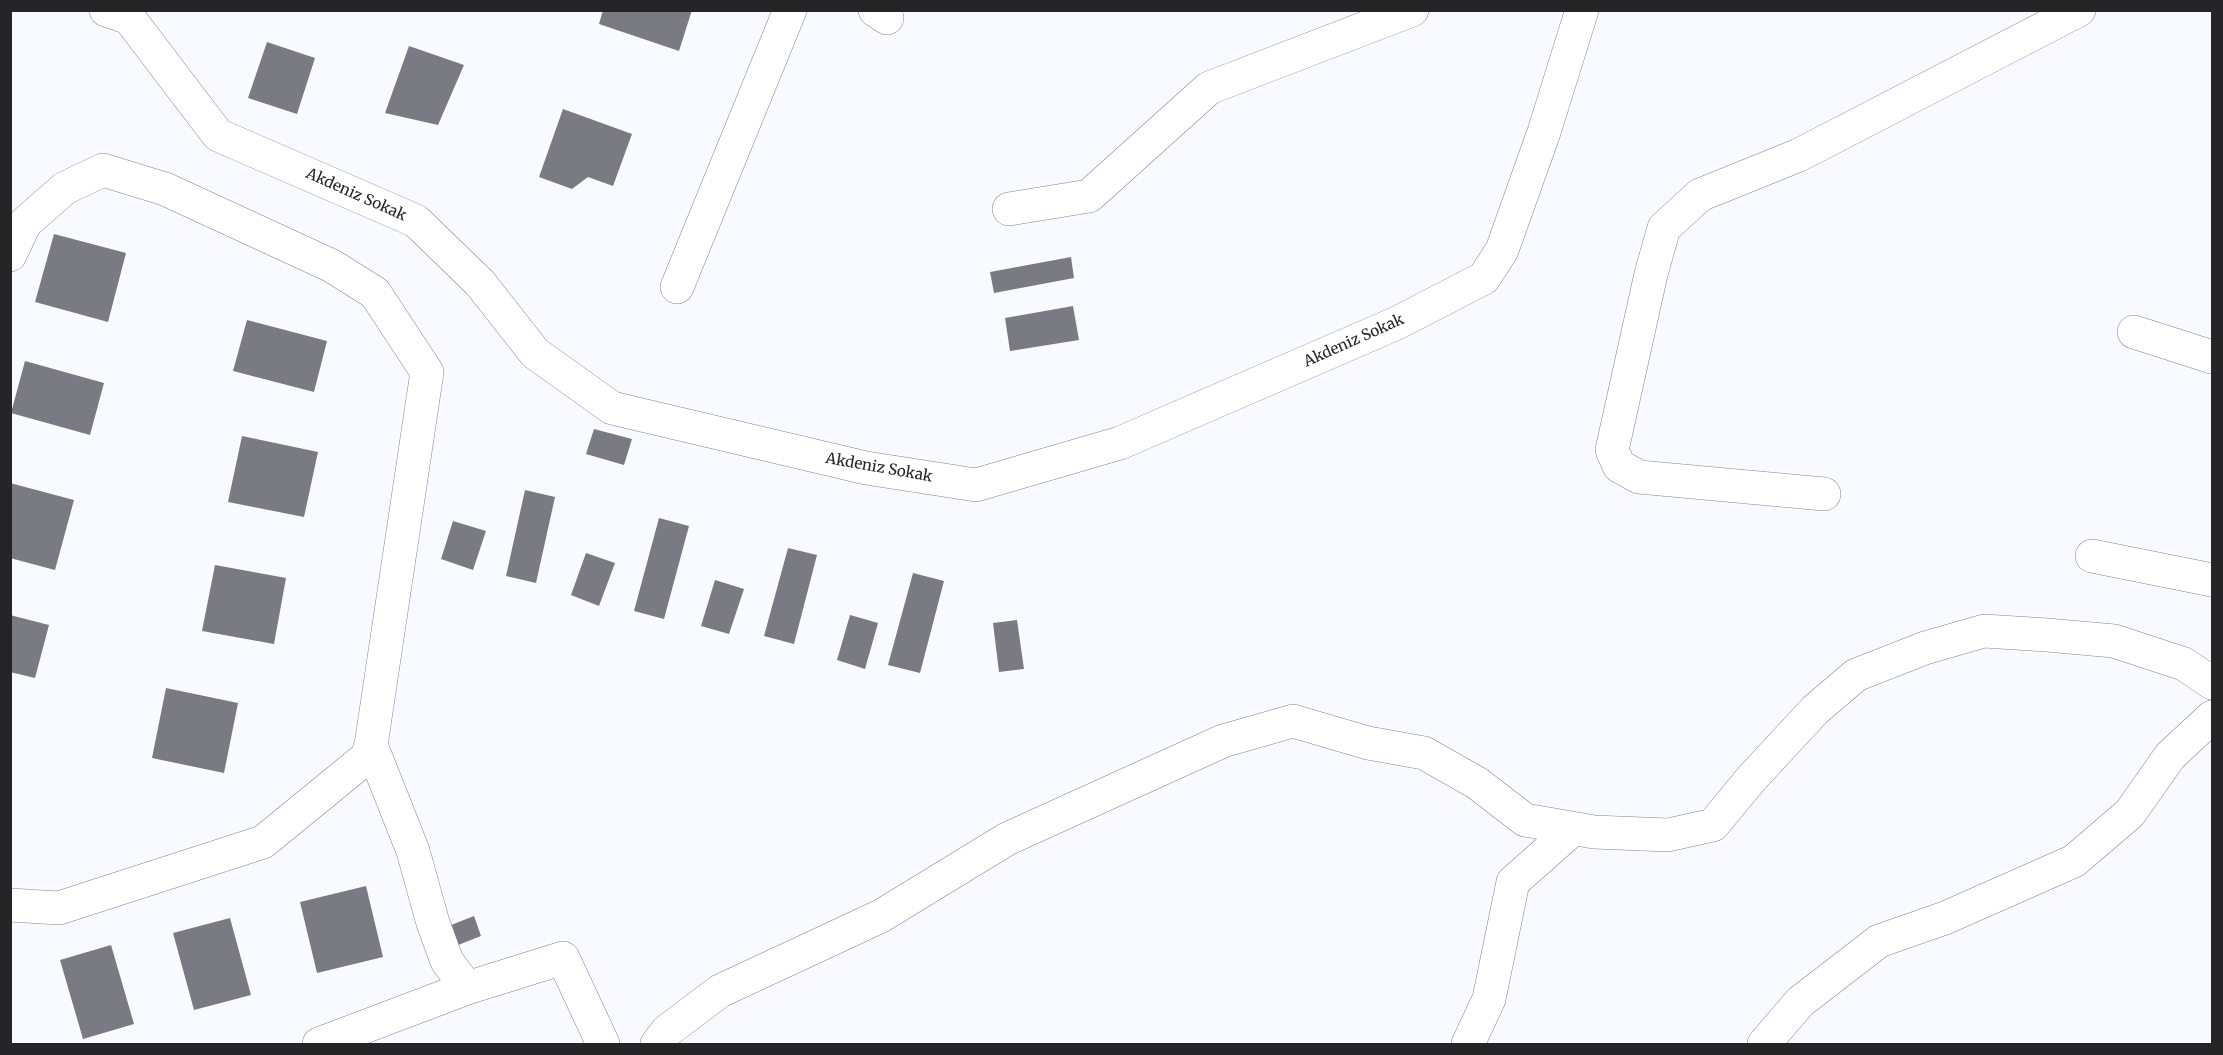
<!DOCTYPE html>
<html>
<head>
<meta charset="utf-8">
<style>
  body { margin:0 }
  #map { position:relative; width:2223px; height:1055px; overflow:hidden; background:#f9faff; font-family:Merriweather,serif }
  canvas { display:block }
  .frame { position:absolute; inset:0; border:12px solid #252528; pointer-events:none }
</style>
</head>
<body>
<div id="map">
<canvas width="2223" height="1055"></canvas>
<div class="frame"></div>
</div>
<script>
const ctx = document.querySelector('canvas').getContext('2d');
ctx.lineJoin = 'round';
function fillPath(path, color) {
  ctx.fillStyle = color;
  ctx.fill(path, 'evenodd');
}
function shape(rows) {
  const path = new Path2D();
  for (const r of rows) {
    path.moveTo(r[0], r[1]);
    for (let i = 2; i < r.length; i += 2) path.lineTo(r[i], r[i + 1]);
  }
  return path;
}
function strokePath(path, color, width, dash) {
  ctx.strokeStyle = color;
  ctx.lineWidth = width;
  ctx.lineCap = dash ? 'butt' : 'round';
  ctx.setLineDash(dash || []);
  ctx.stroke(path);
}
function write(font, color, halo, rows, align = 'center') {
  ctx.font = font + ' Merriweather,serif';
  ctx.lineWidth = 5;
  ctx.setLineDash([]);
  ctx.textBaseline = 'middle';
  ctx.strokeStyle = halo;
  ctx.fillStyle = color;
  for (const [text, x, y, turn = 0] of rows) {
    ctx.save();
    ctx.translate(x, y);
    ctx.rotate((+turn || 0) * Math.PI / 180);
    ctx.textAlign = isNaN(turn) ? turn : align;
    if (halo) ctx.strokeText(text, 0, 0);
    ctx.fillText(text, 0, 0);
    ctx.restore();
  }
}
fillPath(shape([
  [603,10,692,10,679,51,599,24],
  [267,42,315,58,297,114,248,98],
  [409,46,464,65,438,125,385,113],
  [563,109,632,134,613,186,588,177,572,189,539,177],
  [54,234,126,253,108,322,35,302],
  [1071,257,1074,278,994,293,990,272],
  [1073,306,1079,340,1010,351,1005,318],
  [247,320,327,341,314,392,233,371],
  [25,361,104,383,90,435,11,413],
  [594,429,632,439,624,465,586,454],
  [242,436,318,452,304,517,228,502],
  [10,483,74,500,55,570,10,558],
  [525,490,555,497,536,583,506,576],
  [659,518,689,526,664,619,634,611],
  [453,521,486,531,473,570,441,559],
  [788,548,817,555,794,644,764,636],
  [586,553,615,563,599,606,571,595],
  [215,565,286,578,274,644,202,631],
  [913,573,944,581,920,673,888,665],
  [715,580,744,589,729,634,701,626],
  [10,615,49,625,35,678,10,672],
  [850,615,878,623,865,669,837,660],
  [1017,620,1024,669,999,672,993,623],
  [166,688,238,703,224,773,152,758],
  [366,886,383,957,317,973,300,902],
  [474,916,481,936,453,947,446,927],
  [230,918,251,995,194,1010,173,933],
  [111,945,134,1024,83,1039,60,960]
]), '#7a7b82');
const minor = shape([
  [106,10,129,18,218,135,416,221,480,283,535,353,612,408,866,468,976,485,1120,443,1397,323,1484,278,1502,250,1544,132,1582,10],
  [875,10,887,18],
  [1009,209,1089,196,1209,88,1412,10],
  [10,255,25,223,65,188,103,170,165,189,332,266,375,293,427,372,371,745,367,757,263,842,59,908,10,905],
  [677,287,790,10],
  [2134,332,2212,357],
  [1824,494,1639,477,1619,466,1612,450,1651,274,1664,228,1700,195,1799,155,2079,10],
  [2092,556,2212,580],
  [371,745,413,851,433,923,447,961,467,988],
  [319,1044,467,988,563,958,603,1044],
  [657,1044,667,1031,720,991,881,916,1007,839,1223,741,1293,721,1368,743,1424,753,1477,783,1525,820,1594,832,1668,835,1713,825,1751,779,1815,710,1856,675,1925,648,1984,631,2047,635,2114,641,2184,664,2212,683],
  [1468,1044,1489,999,1513,882,1573,829],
  [1764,1044,1800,1002,1879,941,1945,918,2074,861,2130,813,2170,756,2212,717]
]);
strokePath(minor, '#84858c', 34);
strokePath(minor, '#fff', 33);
write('15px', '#252528', '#fff', [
  ["Akdeniz Sokak",356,195,24],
  ["Akdeniz Sokak",1354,341,-24],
  ["Akdeniz Sokak",879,468,10]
]);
</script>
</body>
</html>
